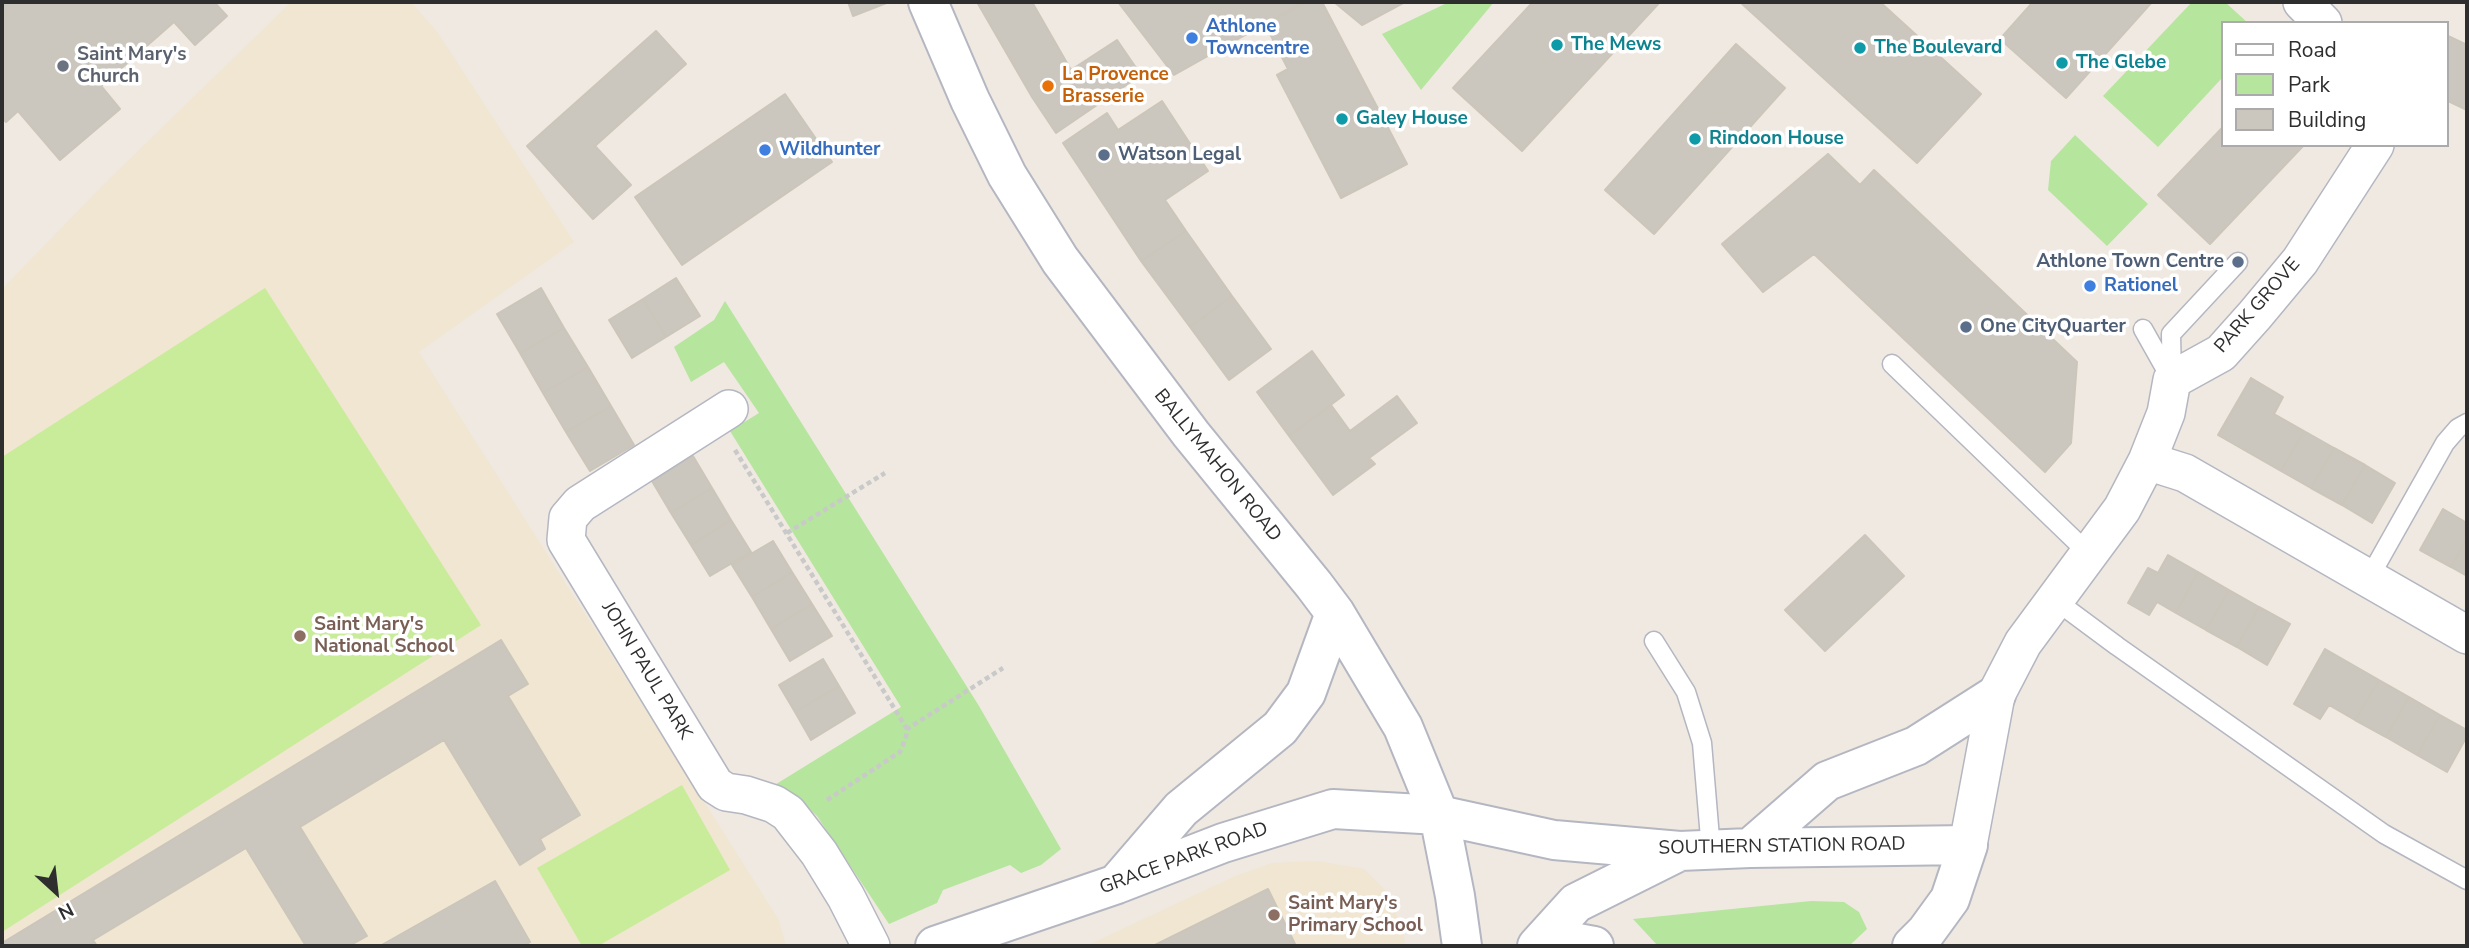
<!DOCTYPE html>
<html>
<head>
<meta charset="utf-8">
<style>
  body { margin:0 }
  #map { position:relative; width:2469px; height:948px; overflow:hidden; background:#efe9e1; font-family:"Nunito Sans",sans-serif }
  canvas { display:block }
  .frame { position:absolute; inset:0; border:4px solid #2e2e2e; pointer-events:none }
  .legend { position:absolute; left:2221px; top:21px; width:228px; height:126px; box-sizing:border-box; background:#fff; border:2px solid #ababab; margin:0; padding:9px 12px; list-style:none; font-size:21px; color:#2e2e2e }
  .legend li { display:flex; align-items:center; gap:14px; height:35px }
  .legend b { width:35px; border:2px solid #ababab }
  .north { position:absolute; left:21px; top:857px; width:70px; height:70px; -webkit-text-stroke:5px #fff; paint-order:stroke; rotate:153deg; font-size:19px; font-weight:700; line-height:28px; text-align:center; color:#2e2e2e }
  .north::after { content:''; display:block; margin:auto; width:24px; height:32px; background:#2e2e2e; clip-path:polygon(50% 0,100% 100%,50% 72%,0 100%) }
</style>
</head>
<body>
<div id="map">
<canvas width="2469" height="948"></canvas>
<div class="frame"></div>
<ul class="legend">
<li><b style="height:9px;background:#fff"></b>Road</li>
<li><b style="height:19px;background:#b6e59e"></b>Park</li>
<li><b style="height:19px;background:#cbc7bf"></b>Building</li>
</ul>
<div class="north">N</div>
</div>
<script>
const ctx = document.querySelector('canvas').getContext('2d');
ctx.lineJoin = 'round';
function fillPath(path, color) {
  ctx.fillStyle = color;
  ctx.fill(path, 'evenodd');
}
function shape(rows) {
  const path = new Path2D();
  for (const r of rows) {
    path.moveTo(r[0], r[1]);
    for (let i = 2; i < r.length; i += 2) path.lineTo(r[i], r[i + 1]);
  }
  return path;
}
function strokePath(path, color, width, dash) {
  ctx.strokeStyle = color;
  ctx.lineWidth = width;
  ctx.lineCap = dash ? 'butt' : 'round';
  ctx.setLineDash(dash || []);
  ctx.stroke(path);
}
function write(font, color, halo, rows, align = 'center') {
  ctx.font = font + ' "Nunito Sans",sans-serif';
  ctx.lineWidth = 7;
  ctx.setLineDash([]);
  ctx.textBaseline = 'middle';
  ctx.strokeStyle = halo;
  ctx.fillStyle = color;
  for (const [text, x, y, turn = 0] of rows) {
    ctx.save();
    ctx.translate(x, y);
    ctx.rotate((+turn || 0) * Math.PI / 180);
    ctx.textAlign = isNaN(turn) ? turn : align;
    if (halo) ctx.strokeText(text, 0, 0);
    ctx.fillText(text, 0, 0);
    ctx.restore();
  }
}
fillPath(shape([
  [291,2,411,2,438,33,574,242,419,352,779,920,786,946,2,946,2,289,103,185],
  [1317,861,1364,869,1389,894,1404,936,1405,946,1086,946,1233,877,1272,863]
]), '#f0e6d1');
fillPath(shape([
  [1449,2,1494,2,1421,90,1382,34],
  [2192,2,2225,2,2248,23,2222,23,2222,78,2158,147,2103,96],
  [2075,135,2148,204,2107,246,2048,190,2051,161],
  [725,301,979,706,1061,849,1041,865,1021,873,1010,865,943,890,937,903,889,924,817,816,804,804,773,786,901,707,730,431,759,413,724,362,691,382,674,347,714,320],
  [1811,901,1844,902,1859,912,1867,929,1849,946,1658,946,1633,919]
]), '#b6e59e');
fillPath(shape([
  [265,288,481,625,2,932,2,457],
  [682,785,730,870,598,946,582,946,537,868]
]), '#c9ec9a');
const building = shape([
  [2,2,214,2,227,16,195,45,174,22,101,86,120,109,60,160,18,111,6,122,2,118,2,2],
  [848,2,889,2,853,16,848,2],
  [977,2,1032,2,1071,70,1117,40,1141,75,1056,133,1032,97,977,2],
  [1118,2,1304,2,1174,75,1118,2],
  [1307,2,1322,2,1407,164,1341,198,1277,75,1288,69,1265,24,1307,2],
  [1334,2,1405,2,1362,25,1334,2],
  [1533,2,1660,2,1522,151,1453,88,1533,2],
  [1740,2,1880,2,1981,94,1917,163,1740,2],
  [2033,2,2152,2,2066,98,2000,39,2033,2],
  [656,31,686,64,595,146,631,185,593,219,527,146,656,31],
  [2446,35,2467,45,2467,110,2446,100,2446,35],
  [1736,44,1785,88,1654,234,1605,190,1736,44],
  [785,94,832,162,682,265,635,197,785,94],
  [1162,101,1208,171,1165,200,1186,231,1141,261,1063,143,1107,113,1118,130,1162,101],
  [2222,128,2222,145,2304,145,2210,244,2158,195,2222,128],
  [1828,154,1860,185,1874,170,2077,362,2071,443,2045,472,1814,254,1763,292,1722,244,1828,154],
  [1186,231,1232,296,1190,327,1141,261,1186,231],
  [676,278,700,316,666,337,643,299,676,278],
  [541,288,564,328,520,353,497,314,541,288],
  [1232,296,1271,349,1229,380,1190,327,1232,296],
  [643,299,666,337,632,358,609,320,643,299],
  [564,328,588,367,543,393,520,353,564,328],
  [1312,351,1344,395,1289,436,1257,392,1312,351],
  [588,367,611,406,566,432,543,393,588,367],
  [2251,378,2283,397,2274,414,2304,431,2281,471,2218,435,2251,378],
  [1397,396,1417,423,1369,458,1375,464,1333,495,1289,436,1331,405,1350,431,1397,396],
  [611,406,634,445,590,471,566,432,611,406],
  [2304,431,2334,448,2311,488,2281,471,2304,431],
  [2334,448,2365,465,2342,505,2311,488,2334,448],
  [693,456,712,488,671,513,652,481,693,456],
  [2365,465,2395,483,2372,523,2342,505,2365,465],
  [712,488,731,520,691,545,671,513,712,488],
  [2443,509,2467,523,2467,538,2451,567,2420,550,2443,509],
  [731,520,751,552,710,576,691,545,731,520],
  [1865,535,1904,576,1825,651,1785,610,1865,535],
  [2467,538,2467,576,2451,567,2467,538],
  [773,541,792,572,752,597,732,565,773,541],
  [2168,555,2198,572,2176,613,2157,602,2149,615,2128,603,2148,568,2158,573,2168,555],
  [792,572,812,604,771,629,752,597,792,572],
  [2198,572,2229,590,2206,630,2176,613,2198,572],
  [2229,590,2259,607,2237,647,2206,630,2229,590],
  [812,604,832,636,790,661,771,629,812,604],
  [2259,607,2290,624,2267,665,2237,647,2259,607],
  [501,640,528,684,508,696,580,815,540,839,545,849,520,865,444,740,300,827,367,936,349,946,306,946,246,848,93,940,97,946,2,946,2,943,501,640],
  [2325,649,2379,680,2355,720,2329,705,2320,719,2294,704,2325,649],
  [823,659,839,686,795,712,779,685,823,659],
  [2379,680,2409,697,2386,737,2355,720,2379,680],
  [839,686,855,713,811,740,795,712,839,686],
  [2409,697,2440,715,2417,755,2386,737,2409,697],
  [2440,715,2467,730,2467,736,2447,772,2417,755,2440,715],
  [495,881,530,942,522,946,380,946,495,881],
  [1268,889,1296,946,1153,946,1268,889]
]);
fillPath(building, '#cbc7bf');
strokePath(building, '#cbc5ba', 2);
const lane = shape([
  [2143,329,2170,377],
  [1892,364,2088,553],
  [2172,380,2171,334,2238,262],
  [2369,578,2445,443,2458,428,2467,423],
  [2055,600,2117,646,2384,834,2467,880],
  [1654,641,1686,692,1702,743,1711,850]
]);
const street = shape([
  [2302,2,2323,23],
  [729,409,580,504,568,518,566,540,715,785,726,792,746,795,774,804,788,813,819,853,846,897,871,946],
  [2147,461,2185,473,2467,635],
  [1968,845,1996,695,2023,643,2122,509,2147,461,2166,413,2172,380,2221,353,2255,315,2300,261,2375,145]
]);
const secondary = shape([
  [928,2,970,100,1007,175,1060,260,1191,434,1314,585,1335,613,1403,727,1439,815,1455,896,1462,946],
  [1750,848,1827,781,1916,746,1996,695],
  [1119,881,1181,809,1280,728,1306,693,1335,613],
  [1540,943,1561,940,1594,946],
  [935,946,1117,884,1223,843,1333,809,1439,815,1554,840,1680,851,1750,848,1968,845,1950,899,1926,932,1912,946],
  [1537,946,1576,903,1680,851]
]);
strokePath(lane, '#b4b7c1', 21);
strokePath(street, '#b4b7c1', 40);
strokePath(secondary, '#b4b7c1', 42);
strokePath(shape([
  [735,450,907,729],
  [787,533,885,473],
  [827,800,900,752,906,737,907,729,1003,668]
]), '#c9c9c9', 4.5, [5, 3.5]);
strokePath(lane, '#fff', 18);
strokePath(street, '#fff', 37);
strokePath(secondary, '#fff', 38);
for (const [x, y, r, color] of [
  [1192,38,7,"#3f7fe0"],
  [1557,45,7,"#0f9aa8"],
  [1860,48,7,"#0f9aa8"],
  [2062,63,7,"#0f9aa8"],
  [63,66,7,"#6b7280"],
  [1048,86,7,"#e8710a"],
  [1342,119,7,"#0f9aa8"],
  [1695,139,7,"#0f9aa8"],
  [765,150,7,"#3f7fe0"],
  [1104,155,7,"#5c6f8a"],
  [2238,262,7,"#5c6f8a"],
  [2090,286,7,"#3f7fe0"],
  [1966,327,7,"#5c6f8a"],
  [300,636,7,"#8d6e63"],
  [1274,915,7,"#8d6e63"]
]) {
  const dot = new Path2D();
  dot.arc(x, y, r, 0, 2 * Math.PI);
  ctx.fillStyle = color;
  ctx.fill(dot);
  strokePath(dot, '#fff', 2.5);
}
write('bold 19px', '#366cbe', '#fff', [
  ["Athlone",1206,27],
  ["Towncentre",1206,49],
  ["Wildhunter",779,150],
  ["Rationel",2104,286]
], 'left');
write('bold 19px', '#0d838f', '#fff', [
  ["The Mews",1571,45],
  ["The Boulevard",1874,48],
  ["The Glebe",2076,63],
  ["Galey House",1356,119],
  ["Rindoon House",1709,139]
], 'left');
write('bold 19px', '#5b616d', '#fff', [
  ["Saint Mary's",77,55],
  ["Church",77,77]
], 'left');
write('bold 19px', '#c56008', '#fff', [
  ["La Provence",1062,75],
  ["Brasserie",1062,97]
], 'left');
write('bold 19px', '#4e5e75', '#fff', [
  ["Watson Legal",1118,155],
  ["Athlone Town Centre",2224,262,"right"],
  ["One CityQuarter",1980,327]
], 'left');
write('19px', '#2e2e2e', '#fff', [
  ["PARK GROVE",2258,306,-49],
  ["BALLYMAHON ROAD",1217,466,51],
  ["JOHN PAUL PARK",646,671,59],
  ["SOUTHERN STATION ROAD",1782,847,-1],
  ["GRACE PARK ROAD",1184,859,-20]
]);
write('bold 19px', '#785e54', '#fff', [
  ["Saint Mary's",314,625],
  ["National School",314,647],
  ["Saint Mary's",1288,904],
  ["Primary School",1288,926]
], 'left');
</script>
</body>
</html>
